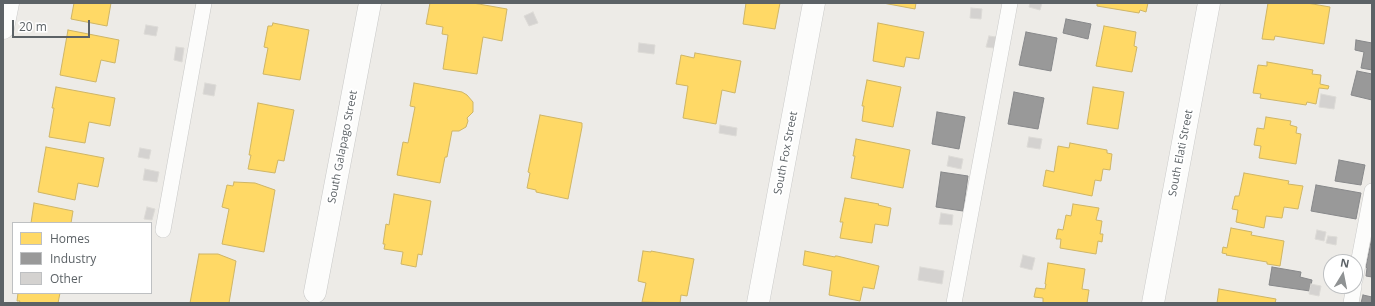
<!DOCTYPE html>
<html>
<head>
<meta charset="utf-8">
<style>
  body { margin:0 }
  #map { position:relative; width:1375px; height:306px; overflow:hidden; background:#edebe7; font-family:"Open Sans",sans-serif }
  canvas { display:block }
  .frame { position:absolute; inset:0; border:4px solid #5c6266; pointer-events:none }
  .legend { position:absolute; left:12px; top:222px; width:140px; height:72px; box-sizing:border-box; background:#fff; border:1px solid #bec0c2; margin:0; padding:5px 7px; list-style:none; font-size:12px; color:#5c6266 }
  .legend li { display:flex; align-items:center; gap:8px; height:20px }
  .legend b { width:20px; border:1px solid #bec0c2 }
  .north { position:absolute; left:1323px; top:254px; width:40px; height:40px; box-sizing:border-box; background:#fff; border:1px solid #bec0c2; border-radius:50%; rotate:10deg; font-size:11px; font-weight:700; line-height:16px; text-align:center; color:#5c6266 }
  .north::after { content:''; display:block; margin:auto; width:14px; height:18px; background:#8f9293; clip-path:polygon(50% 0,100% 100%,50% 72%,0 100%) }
  .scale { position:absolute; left:12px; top:20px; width:78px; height:18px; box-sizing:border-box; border:2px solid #5c6266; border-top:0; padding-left:5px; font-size:12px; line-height:14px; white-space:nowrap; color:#5c6266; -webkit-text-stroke:3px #fff; paint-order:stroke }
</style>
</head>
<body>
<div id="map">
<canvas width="1375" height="306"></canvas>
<div class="frame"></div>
<ul class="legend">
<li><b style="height:11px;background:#ffd966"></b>Homes</li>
<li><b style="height:11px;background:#999"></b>Industry</li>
<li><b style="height:11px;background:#d4d2d0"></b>Other</li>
</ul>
<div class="north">N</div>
<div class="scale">20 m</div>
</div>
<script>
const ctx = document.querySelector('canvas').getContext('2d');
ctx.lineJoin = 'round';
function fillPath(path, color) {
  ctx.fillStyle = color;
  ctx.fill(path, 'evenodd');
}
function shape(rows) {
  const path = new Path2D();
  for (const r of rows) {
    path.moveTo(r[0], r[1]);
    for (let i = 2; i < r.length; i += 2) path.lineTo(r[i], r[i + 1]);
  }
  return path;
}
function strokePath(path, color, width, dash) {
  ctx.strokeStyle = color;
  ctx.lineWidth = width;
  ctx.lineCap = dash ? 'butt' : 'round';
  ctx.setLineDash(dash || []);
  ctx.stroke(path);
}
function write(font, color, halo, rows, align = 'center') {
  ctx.font = font + ' "Open Sans",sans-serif';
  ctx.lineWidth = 4;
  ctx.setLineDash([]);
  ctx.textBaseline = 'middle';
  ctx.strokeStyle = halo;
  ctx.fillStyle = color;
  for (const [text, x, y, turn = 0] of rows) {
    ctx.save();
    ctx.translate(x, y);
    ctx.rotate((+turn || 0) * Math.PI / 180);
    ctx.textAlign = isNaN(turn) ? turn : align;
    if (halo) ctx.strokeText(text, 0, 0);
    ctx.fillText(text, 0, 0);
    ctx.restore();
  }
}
const homes = shape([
  [74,3,111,3,107,26,71,19,74,3],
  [430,3,473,3,507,9,502,41,483,37,477,74,443,69,448,35,442,34,443,27,426,24,430,3],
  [746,3,780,3,775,29,743,24,746,3],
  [883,3,916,3,915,9,883,3],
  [1097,3,1148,3,1146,12,1140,10,1139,13,1097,6,1097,3],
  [1268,3,1307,3,1330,7,1324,44,1275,36,1274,40,1262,39,1268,3],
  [273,23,309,30,300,80,263,74,268,48,264,47,268,26,272,26,273,23],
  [878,23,924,32,919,59,906,57,904,67,873,61,878,23],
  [1104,26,1136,32,1134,46,1137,47,1132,72,1096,66,1104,26],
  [68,30,119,40,115,63,101,60,96,82,60,75,68,30],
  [695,53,741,61,735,93,722,90,716,124,683,118,688,86,676,84,681,55,694,58,695,53],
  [1267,62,1313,70,1312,74,1321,75,1320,84,1329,86,1328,89,1319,88,1316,104,1307,102,1306,105,1260,98,1261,94,1253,93,1258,65,1267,66,1267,62],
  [867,80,901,87,893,127,862,121,864,106,862,106,867,80],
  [414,83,462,92,467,95,473,102,473,112,467,118,468,121,466,127,459,131,452,131,447,157,445,157,440,183,397,175,403,142,408,143,415,107,410,106,414,83],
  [56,87,115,98,110,126,89,122,85,143,49,137,54,108,52,108,56,87],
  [1093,87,1124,92,1118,129,1087,124,1093,87],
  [258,103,294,110,284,161,278,160,275,173,248,169,251,155,249,155,258,103],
  [540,115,582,123,582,127,568,199,536,192,536,190,527,188,530,173,528,172,540,115],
  [1266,117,1291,121,1290,125,1297,127,1296,133,1301,134,1296,164,1259,158,1261,146,1254,145,1257,128,1264,129,1266,117],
  [856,139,910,150,903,188,851,178,855,156,853,156,856,139],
  [1070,143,1107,150,1107,153,1112,154,1110,170,1103,169,1101,181,1095,180,1092,196,1043,186,1046,170,1054,172,1058,146,1069,148,1070,143],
  [46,147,104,158,98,187,78,183,75,200,38,192,46,147],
  [1244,173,1289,181,1288,184,1303,186,1298,209,1284,207,1282,218,1266,216,1264,228,1236,222,1238,210,1232,209,1235,196,1239,196,1244,173],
  [234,182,255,183,275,190,264,252,222,244,229,209,222,207,227,185,233,186,234,182],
  [394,194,431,201,422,255,418,254,416,267,401,264,403,252,384,249,385,244,383,244,386,224,389,225,394,194],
  [845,198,879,204,878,205,891,208,888,226,875,224,872,243,840,238,843,222,840,222,845,198],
  [34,203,73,211,71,223,31,223,34,203],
  [1073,204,1099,208,1096,220,1102,221,1100,234,1103,234,1102,242,1098,241,1096,254,1060,248,1061,239,1056,239,1058,229,1063,230,1066,215,1071,216,1073,204],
  [1231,228,1252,232,1251,235,1284,241,1280,266,1267,264,1267,262,1226,255,1227,254,1222,253,1223,247,1227,248,1231,228],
  [643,251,651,252,651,251,694,259,687,296,681,295,680,303,642,302,646,283,638,281,643,251],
  [805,251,835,257,835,256,837,256,879,266,874,289,863,287,860,301,829,295,832,271,803,265,805,251],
  [199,254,218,254,236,261,229,303,190,303,199,254],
  [1048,263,1085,269,1082,289,1089,290,1087,303,1043,303,1043,298,1034,297,1036,288,1045,289,1046,284,1045,284,1048,263],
  [1219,289,1276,299,1275,303,1217,303,1219,289],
  [18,293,60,293,58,303,19,303,20,301,17,301,18,293]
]);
fillPath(homes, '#ffd966');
strokePath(homes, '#ceb566', 1);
const industry = shape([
  [1066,19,1091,24,1088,39,1063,33,1066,19],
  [1026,32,1057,38,1051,71,1019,65,1026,32],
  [1356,40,1372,43,1372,70,1361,68,1364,52,1355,50,1356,40],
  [1357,71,1372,74,1372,100,1351,95,1357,71],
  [1014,92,1044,98,1038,129,1008,124,1014,92],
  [937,112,965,117,959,149,932,144,937,112],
  [1339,160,1365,165,1361,185,1335,181,1339,160],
  [941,172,968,176,963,211,936,207,941,172],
  [1316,185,1361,193,1356,219,1311,211,1316,185],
  [1372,237,1372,277,1366,276,1367,268,1366,267,1372,237],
  [1272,267,1301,272,1300,277,1312,280,1310,291,1269,285,1272,267],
  [1363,295,1372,297,1372,303,1361,303,1363,295]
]);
fillPath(industry, '#999');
strokePath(industry, '#87888a', 1);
const building = shape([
  [1030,3,1042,3,1040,10,1029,7,1030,3],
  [971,8,982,9,981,19,970,18,971,8],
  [533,12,538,23,529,26,524,16,533,12],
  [146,25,158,27,156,36,144,34,146,25],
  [989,36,996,37,994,48,986,47,989,36],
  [639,43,655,45,654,54,638,52,639,43],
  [176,47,184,48,182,62,174,60,176,47],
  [205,83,216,85,214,96,203,94,205,83],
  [1321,94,1336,97,1334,109,1319,107,1321,94],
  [720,125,737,128,736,136,719,133,720,125],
  [1029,137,1042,139,1040,149,1027,147,1029,137],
  [140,148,151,150,149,159,138,157,140,148],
  [949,156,963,159,961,169,947,166,949,156],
  [145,169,159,172,157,182,143,180,145,169],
  [147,207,155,209,152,220,144,219,147,207],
  [941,213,953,215,952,225,939,224,941,213],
  [1317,230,1326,232,1324,241,1315,239,1317,230],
  [1328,236,1337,237,1336,245,1326,243,1328,236],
  [1023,255,1035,258,1032,270,1020,267,1023,255],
  [920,267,944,271,942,284,918,280,920,267],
  [1311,284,1321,286,1319,296,1309,294,1311,284]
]);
fillPath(building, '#d4d2d0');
strokePath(building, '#dcdad6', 1);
const service = shape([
  [163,230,204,3],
  [1355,280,1372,191],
  [954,303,1010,3],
  [1351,303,1354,286]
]);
const minor = shape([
  [3,28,8,3],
  [315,292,370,3],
  [758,303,814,3],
  [1153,303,1209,3]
]);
strokePath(service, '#c9c9c8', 16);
strokePath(minor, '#c9c9c8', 23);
strokePath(service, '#fcfcfb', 15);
strokePath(minor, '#fcfcfb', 22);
write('11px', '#5c6266', '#fff', [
  ["South Galapago Street",343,147,-79],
  ["South Fox Street",786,153,-79],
  ["South Elati Street",1181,153,-79]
]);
</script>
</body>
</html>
